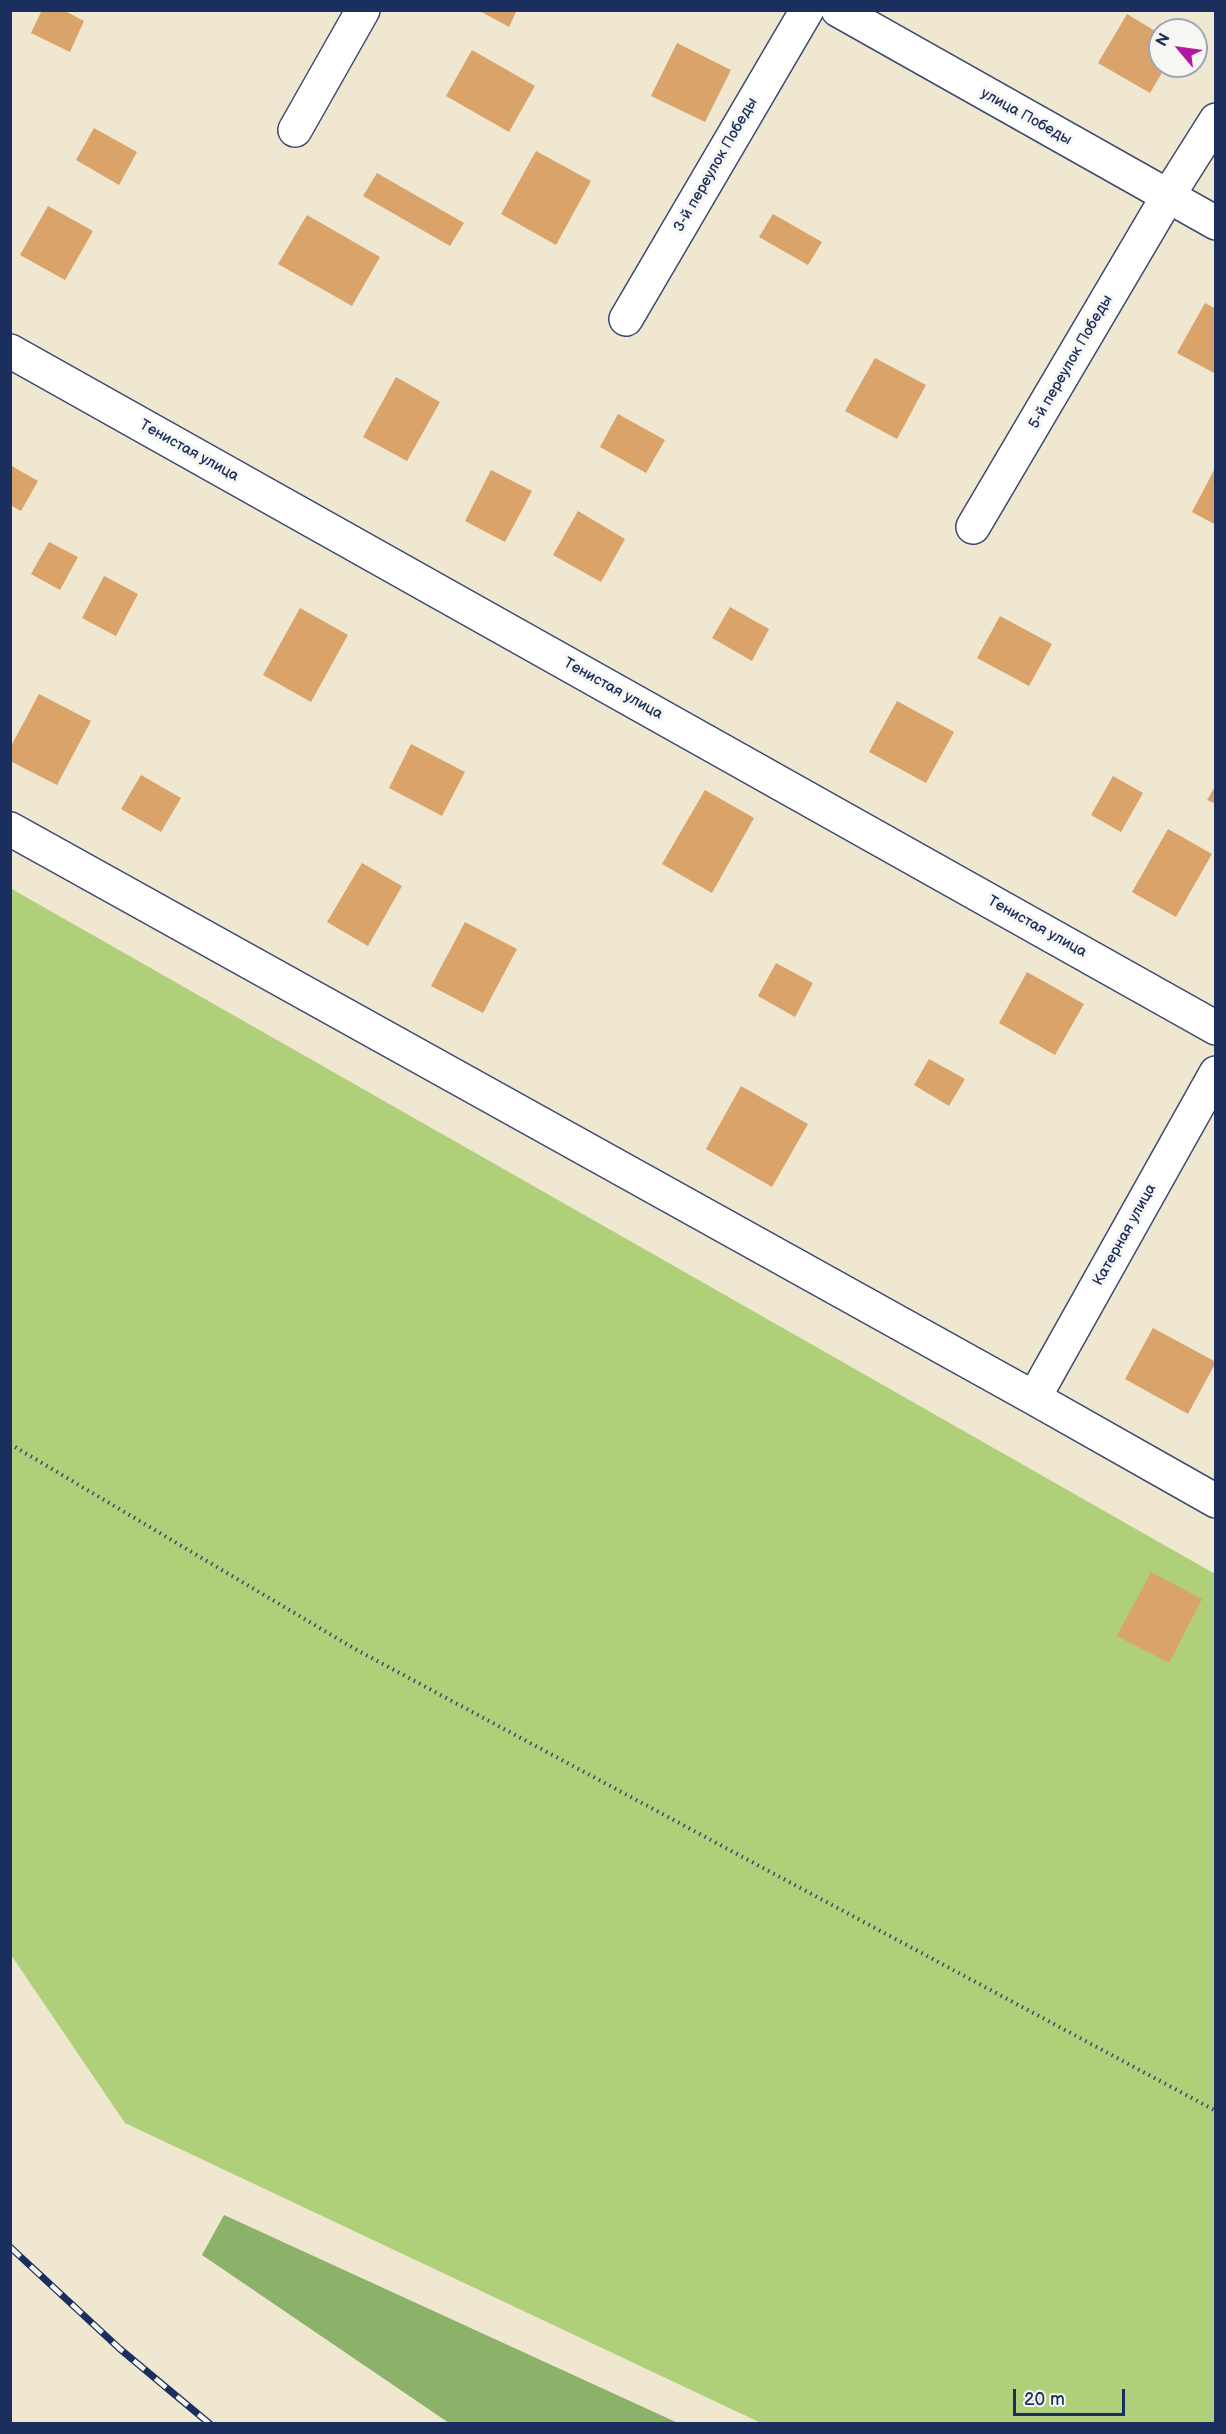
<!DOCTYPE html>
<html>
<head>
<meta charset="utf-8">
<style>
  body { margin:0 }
  #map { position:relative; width:1226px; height:2434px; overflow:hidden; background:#efe7cf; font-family:"Balsamiq Sans",sans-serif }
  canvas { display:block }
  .frame { position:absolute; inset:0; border:12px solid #1b2f5e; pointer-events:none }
  .north { position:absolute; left:1148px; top:18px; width:60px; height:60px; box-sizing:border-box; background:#f6f6f2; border:2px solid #9ea6b7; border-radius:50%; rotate:299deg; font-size:16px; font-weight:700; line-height:24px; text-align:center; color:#1b2f5e }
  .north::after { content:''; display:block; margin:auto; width:21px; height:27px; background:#b5179e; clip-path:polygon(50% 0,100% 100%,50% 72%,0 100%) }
  .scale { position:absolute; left:1013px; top:2389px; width:112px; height:27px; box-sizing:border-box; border:3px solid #1b2f5e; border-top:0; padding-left:8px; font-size:18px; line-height:21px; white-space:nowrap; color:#1b2f5e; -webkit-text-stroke:4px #f6f6f2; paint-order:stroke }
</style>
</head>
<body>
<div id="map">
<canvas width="1226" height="2434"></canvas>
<div class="frame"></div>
<div class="north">N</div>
<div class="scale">20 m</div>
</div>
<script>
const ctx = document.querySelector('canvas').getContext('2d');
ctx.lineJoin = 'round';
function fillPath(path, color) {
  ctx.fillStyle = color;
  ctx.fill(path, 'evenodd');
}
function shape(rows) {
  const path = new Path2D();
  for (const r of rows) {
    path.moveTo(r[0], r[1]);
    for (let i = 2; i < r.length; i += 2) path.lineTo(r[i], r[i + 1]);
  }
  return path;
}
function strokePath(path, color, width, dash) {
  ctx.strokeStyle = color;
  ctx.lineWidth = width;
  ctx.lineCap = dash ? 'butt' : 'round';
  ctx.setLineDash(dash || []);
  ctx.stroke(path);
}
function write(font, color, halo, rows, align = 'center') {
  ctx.font = font + ' "Balsamiq Sans",sans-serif';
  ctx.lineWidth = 6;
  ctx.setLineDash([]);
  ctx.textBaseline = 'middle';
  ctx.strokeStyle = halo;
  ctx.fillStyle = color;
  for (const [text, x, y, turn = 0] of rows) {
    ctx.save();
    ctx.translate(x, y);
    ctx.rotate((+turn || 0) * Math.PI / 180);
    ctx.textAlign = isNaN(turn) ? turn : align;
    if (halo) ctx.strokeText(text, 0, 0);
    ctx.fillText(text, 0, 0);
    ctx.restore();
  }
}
fillPath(shape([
  [10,888,1215,1574,1215,2423,761,2423,125,2123,11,1955]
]), '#afd078');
fillPath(shape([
  [224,2215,678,2423,449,2423,202,2255]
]), '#8bb268');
fillPath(shape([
  [42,10,63,10,84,21,70,52,31,33],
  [478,10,517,10,509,27],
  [1127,14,1160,34,1160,66,1166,66,1150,93,1098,63],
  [677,43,731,70,705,122,651,96],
  [472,50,535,86,509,132,446,96],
  [94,128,137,152,119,185,76,160],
  [536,151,591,181,556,245,501,214],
  [377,173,464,223,450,246,363,196],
  [48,206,93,231,65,280,20,255],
  [773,214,822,242,808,265,759,237],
  [307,215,380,257,352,306,278,264],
  [1205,303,1216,309,1216,374,1177,353],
  [875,358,926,385,897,439,845,411],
  [396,377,440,402,407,461,363,437],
  [618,414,665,440,646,473,600,447],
  [10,465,38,481,21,511,10,505],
  [491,470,532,491,505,542,465,521],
  [1214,470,1216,471,1216,525,1192,512],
  [578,511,625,539,601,582,553,555],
  [49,542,78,557,60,590,31,574],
  [104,576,138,594,116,636,82,618],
  [730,607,769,629,752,661,712,638],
  [300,608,348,635,311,702,263,675],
  [1000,616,1052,644,1029,686,977,658],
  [39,694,91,721,57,785,10,761,10,748],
  [897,701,954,732,926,783,869,752],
  [411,744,465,772,442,816,389,788],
  [141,775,181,798,161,832,121,809],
  [1113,776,1143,793,1121,832,1091,815],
  [1216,785,1216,804,1207,800],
  [705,790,754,818,712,893,662,864],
  [1168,829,1212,854,1176,917,1132,892],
  [362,863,402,886,368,946,327,922],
  [465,922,517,949,483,1013,431,986],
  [776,963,813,983,795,1017,758,996],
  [1027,972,1084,1004,1055,1055,999,1023],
  [929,1059,965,1079,949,1106,914,1085],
  [741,1086,808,1124,772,1187,706,1149],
  [1153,1328,1216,1362,1188,1414,1125,1379],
  [1151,1572,1202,1599,1169,1663,1117,1636]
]), '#daa36a');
const minor = shape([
  [838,10,1216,223],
  [295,130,363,10],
  [626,319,807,10],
  [10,351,1216,1028],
  [973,527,1168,196,1216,120],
  [10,829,1034,1398,1216,1501],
  [1034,1398,1216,1073]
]);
strokePath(minor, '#3b4b6f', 36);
strokePath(shape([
  [10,1444,355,1649,1216,2111]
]), '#3b4b6f', 4, [1.5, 4.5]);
strokePath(minor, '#fff', 33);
const rail = shape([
  [10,2247,120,2349,210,2424]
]);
strokePath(rail, '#1b2f5e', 7);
strokePath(rail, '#f6f6f2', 4.5, [14]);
write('15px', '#1b2f5e', '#f6f6f2', [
  ["улица Победы",1026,117,29],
  ["3-й переулок Победы",716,165,-60],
  ["5-й переулок Победы",1071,362,-60],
  ["Тенистая улица",189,451,29],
  ["Тенистая улица",613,689,29],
  ["Тенистая улица",1037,927,29],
  ["Катерная улица",1125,1235,-61]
]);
</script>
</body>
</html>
